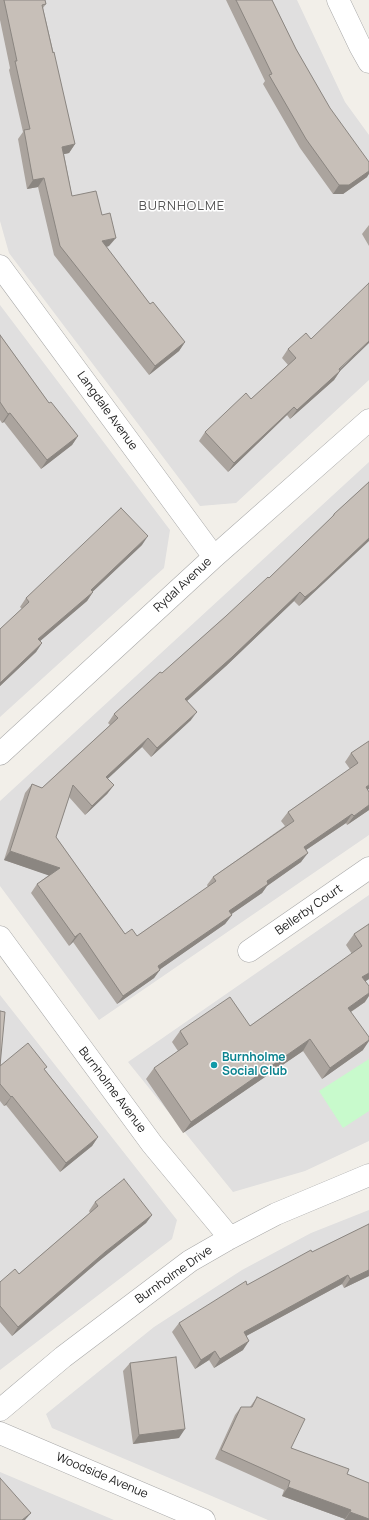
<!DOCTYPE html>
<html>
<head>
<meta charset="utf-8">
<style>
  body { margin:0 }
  canvas { display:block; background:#f2efe9 }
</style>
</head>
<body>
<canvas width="369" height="1520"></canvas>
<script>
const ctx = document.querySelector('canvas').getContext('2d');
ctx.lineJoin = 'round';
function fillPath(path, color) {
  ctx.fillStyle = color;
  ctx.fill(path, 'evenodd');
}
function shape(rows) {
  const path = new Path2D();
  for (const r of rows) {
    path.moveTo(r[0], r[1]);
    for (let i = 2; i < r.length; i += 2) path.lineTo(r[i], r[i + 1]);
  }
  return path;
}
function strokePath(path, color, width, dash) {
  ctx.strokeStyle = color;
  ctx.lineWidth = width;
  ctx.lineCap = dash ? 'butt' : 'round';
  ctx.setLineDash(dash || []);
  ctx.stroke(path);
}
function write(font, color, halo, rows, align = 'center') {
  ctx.font = font + ' Manrope,sans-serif';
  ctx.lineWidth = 3;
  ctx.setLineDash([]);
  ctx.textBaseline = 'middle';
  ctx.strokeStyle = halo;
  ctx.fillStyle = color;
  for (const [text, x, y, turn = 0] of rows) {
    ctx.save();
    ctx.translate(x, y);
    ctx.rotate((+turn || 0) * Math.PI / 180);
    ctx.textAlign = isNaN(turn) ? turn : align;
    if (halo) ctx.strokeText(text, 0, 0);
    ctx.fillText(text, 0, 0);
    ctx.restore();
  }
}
fillPath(shape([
  [0,0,297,0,345,102,369,135,369,380,236,503,200,506,9,253,0,221],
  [0,305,170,530,164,568,0,717],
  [369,462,369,835,99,1020,0,886,0,801],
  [369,895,369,1141,305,1171,233,1192,128,1062],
  [0,995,177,1220,172,1239,0,1370],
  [369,1210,369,1520,268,1520,52,1428,46,1414,154,1327,242,1270,311,1233],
  [0,1472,114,1520,0,1520]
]), '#e0dfdf');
fillPath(shape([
  [369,1059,369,1111,343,1128,319,1091]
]), '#c8facc');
const minor = shape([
  [338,0,360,46,369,62],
  [0,266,214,557],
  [0,754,214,557,369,420],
  [0,937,152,1144,230,1238],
  [249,951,369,868],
  [0,1410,63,1357,190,1261,230,1238,276,1214,369,1175],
  [0,1433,204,1520]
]);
strokePath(minor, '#a9a9a9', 23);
strokePath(minor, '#fff', 22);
fillPath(shape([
  [0,0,45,0,46,4,43,8,75,144,69,153,64,154,72,196,109,246,106,247,150,304,185,342,179,351,149,375,54,255,38,187,27,189,18,139,23,132,9,70,10,68,0,20],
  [226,0,272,0,296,49,367,177,343,194,333,194,300,148,263,84,265,81],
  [369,225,369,246,362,234],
  [0,335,49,403,78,436,72,445,41,469,4,422,2,423,0,420],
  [288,349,340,371,334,380,290,419,287,415,228,472,199,441,205,432,251,399,288,365,282,358],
  [369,482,308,598,299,606,294,601,226,666,187,701,191,720,151,757,142,747,107,778,114,785,107,794,85,815,69,797,56,837,125,934,137,936,208,887,207,885,213,877,285,826,281,821,288,812,350,769,345,762,351,753,369,741,368,790,369,792,369,810,347,825,346,823,306,850,301,862,267,886,262,893,231,914,232,915,225,924,160,969,154,978,117,1004,73,942,69,946,31,893,37,884,49,875,4,860,25,793,32,784,42,788,110,725,108,723,114,714,162,673,269,578,330,519,334,514],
  [142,545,92,592,93,592,87,601,40,641,42,643,36,652,0,686,0,629,22,609,20,607,26,598],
  [369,924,369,979,365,981,365,1002,351,1012,363,1050,322,1079,303,1051,183,1133,146,1079,154,1068,178,1051,172,1042,180,1031,250,1026,352,954,346,945,354,934],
  [0,1011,0,1066,45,1070,98,1137,92,1146,60,1172,6,1105,4,1106,0,1101],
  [95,1202,152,1215,146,1223,99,1261,12,1336,0,1322,0,1282,19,1274,90,1213,89,1211],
  [369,1224,369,1276,344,1288,342,1284,246,1336,243,1350,214,1368,209,1360,195,1369,172,1332,179,1323,247,1285,312,1252],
  [130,1363,179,1438,133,1444,123,1371],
  [257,1397,291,1448,347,1474,369,1520,344,1520,345,1519,282,1496,284,1490,215,1459,235,1415,241,1407,250,1407]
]), '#aba49e');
fillPath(shape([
  [75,144,69,153,56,156,62,147],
  [369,171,369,174,367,177,343,194,333,194,339,185],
  [44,178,38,187,27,189,33,180],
  [116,238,109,246,95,250,102,241],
  [369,341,369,343,339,372,340,371,334,380,290,419,297,410],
  [185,342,179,351,149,375,155,366],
  [294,407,287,415,228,472,234,463],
  [10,413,4,422,2,423,8,414],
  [78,436,72,445,41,469,47,460],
  [148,536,142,545,85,599,91,590],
  [369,538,369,541,308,598,299,606,305,597],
  [93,592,87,601,32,648,38,639],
  [300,592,294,601,226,666,179,708,185,699],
  [42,643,36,652,0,686,0,683],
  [197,712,191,720,151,757,157,748],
  [148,738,142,747,100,786,106,777],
  [114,785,107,794,85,815,92,806],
  [369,785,369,789,359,796,366,787],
  [369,805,369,810,347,825,354,816],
  [352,814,346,823,297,856,304,847],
  [10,851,60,868,53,877,4,860],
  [308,853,301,862,267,886,262,893,223,920,229,911,267,881],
  [232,915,225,924,152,975,158,966],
  [80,933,73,942,69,946,75,937],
  [160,970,154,978,117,1004,123,996],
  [369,973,369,979,355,988,362,977],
  [369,993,369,996,365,1002,340,1019,348,1008],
  [310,1039,303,1051,183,1133,191,1122],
  [369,1040,369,1041,363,1050,322,1079,330,1068],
  [12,1096,6,1105,4,1106,11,1097],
  [98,1137,92,1146,60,1172,66,1163],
  [152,1215,146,1223,99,1261,12,1336,18,1327,105,1252],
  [369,1270,369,1276,344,1288,350,1279],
  [348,1275,342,1284,237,1341,244,1332],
  [249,1341,243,1350,214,1368,220,1359],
  [215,1351,209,1360,195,1369,201,1360],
  [185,1429,179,1438,133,1444,139,1435],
  [288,1487,351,1510,345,1519,282,1496],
  [350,1512,369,1519,369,1520,345,1520],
  [31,1513,25,1520,22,1520]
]), '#8b8681');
const building = shape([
  [4,0,45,0,46,4,42,5,53,53,54,52,75,144,62,147,72,196,96,191,102,215,110,213,116,238,102,241,150,304,153,302,185,342,155,366,60,246,44,178,33,180,24,130,30,129,15,61,17,61,4,0],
  [236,0,272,0,296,49,330,108,369,162,369,171,349,185,339,185,306,139,269,75,272,74,236,0],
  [369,283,369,341,339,369,340,371,297,410,294,407,234,463,205,432,246,393,251,399,296,358,288,349,306,333,311,339,369,283],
  [0,335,49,403,51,402,78,436,47,460,10,413,8,414,0,402,0,335],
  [369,482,369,538,315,589,305,597,300,592,232,657,185,699,197,712,157,748,148,738,106,777,114,785,92,806,73,785,56,837,125,934,132,929,137,936,216,881,213,877,294,821,288,812,358,763,351,753,369,741,369,785,366,787,369,792,369,805,354,816,352,814,304,847,308,853,267,881,268,884,229,911,232,915,158,966,160,970,123,996,80,933,75,937,37,884,60,868,10,851,32,784,42,788,118,718,114,714,160,672,162,673,226,616,268,577,269,578,334,515,334,514,369,482],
  [121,508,148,536,91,590,93,592,38,639,42,643,0,683,0,629,29,602,26,598,121,508],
  [369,924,369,973,362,977,369,986,369,993,348,1008,369,1037,369,1040,330,1068,310,1039,191,1122,154,1068,188,1044,180,1031,230,997,250,1026,362,946,354,934,369,924],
  [0,1011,5,1012,0,1066,28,1043,47,1067,44,1069,98,1137,66,1163,12,1096,11,1097,0,1084,0,1011],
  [124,1179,152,1215,105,1252,18,1327,0,1306,0,1282,15,1269,19,1274,98,1206,95,1202,124,1179],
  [369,1224,369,1270,350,1279,348,1275,244,1332,249,1341,220,1359,215,1351,201,1360,179,1323,246,1281,247,1285,311,1250,312,1252,369,1224],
  [176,1357,185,1429,139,1435,130,1363,176,1357],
  [257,1397,305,1419,291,1448,349,1469,347,1474,369,1483,369,1519,350,1512,351,1510,288,1487,290,1481,221,1450,241,1407,252,1407,257,1397],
  [0,1478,31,1513,22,1520,0,1520,0,1478]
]);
fillPath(building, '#c7bfb8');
strokePath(building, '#8b8681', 1);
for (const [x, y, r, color] of [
  [214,1065,4,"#0f9aa8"]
]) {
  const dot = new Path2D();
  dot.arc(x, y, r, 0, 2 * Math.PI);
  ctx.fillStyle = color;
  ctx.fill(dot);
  strokePath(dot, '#fff', 1.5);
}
write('12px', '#222', '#fff', [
  ["Langdale Avenue",107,411,54],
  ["Rydal Avenue",183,585,-43],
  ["Bellerby Court",309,910,-35],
  ["Burnholme Avenue",112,1090,53],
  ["Burnholme Drive",174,1275,-35],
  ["Woodside Avenue",102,1476,23]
]);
write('bold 12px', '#0d838f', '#fff', [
  ["Burnholme",222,1058],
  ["Social Club",222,1072]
], 'left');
ctx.letterSpacing = '1px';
write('13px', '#555', '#fff', [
  ["BURNHOLME",182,206]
]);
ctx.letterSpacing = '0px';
</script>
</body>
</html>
